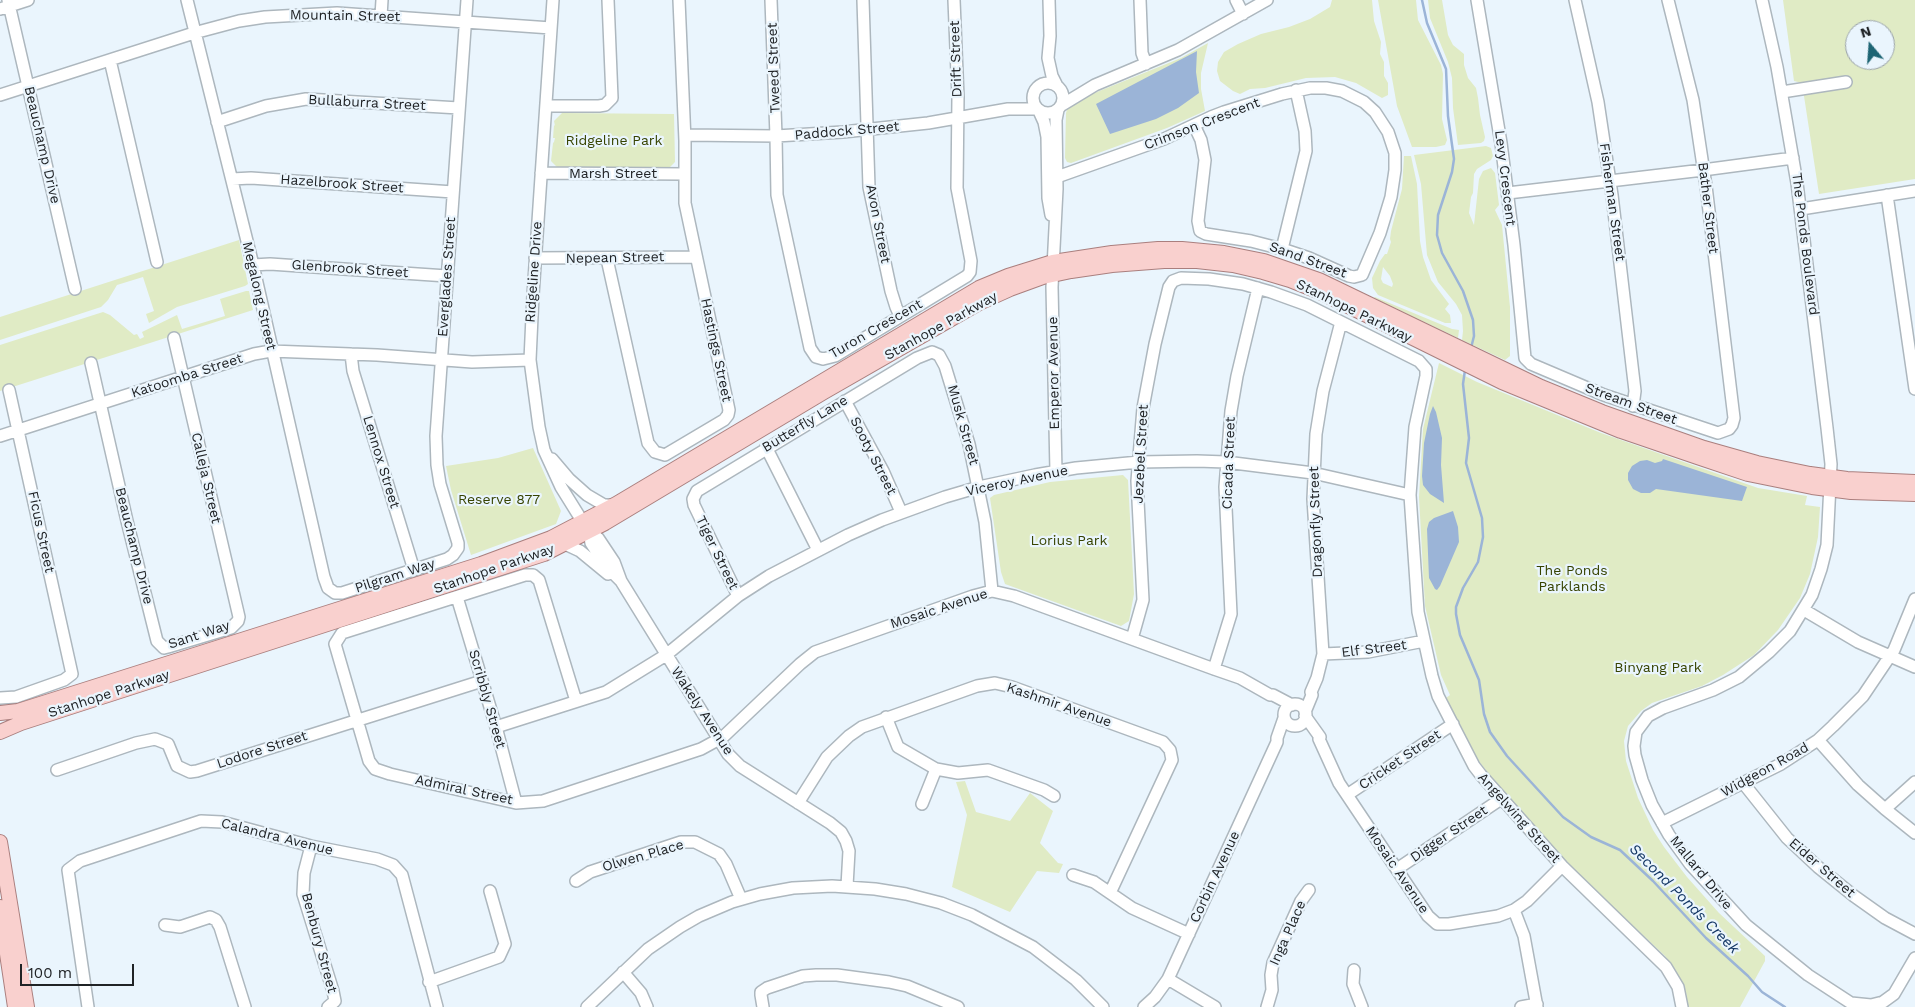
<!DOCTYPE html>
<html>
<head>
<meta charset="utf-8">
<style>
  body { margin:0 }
  #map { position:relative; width:1915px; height:1007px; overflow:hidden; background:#eaf5fd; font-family:"Work Sans",sans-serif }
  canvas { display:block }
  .north { position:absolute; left:1845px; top:20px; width:50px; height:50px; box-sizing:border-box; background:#eaf5fd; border:1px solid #99a1a7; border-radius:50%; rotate:342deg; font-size:14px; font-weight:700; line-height:20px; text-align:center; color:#202326 }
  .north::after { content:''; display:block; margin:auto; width:18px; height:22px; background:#1e6574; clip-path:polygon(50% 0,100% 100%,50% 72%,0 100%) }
  .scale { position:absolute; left:20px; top:964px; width:114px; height:22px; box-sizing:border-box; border:2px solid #202326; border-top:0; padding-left:6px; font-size:15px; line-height:18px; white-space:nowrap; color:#202326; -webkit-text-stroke:4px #eaf5fd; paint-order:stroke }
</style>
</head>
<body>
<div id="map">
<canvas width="1915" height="1007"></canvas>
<div class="north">N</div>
<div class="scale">100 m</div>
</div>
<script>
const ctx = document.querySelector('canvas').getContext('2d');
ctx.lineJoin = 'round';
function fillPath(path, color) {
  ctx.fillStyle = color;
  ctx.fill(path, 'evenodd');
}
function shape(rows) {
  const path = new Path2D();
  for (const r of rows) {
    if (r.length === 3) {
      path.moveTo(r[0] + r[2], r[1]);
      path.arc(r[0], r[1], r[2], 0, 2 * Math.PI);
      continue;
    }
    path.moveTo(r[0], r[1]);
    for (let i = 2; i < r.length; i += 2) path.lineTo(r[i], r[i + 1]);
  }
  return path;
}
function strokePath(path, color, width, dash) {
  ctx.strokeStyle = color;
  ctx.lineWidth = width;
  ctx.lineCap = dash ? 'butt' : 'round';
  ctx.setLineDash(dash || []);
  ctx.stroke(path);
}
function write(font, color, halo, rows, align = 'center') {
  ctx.font = font + ' "Work Sans",sans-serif';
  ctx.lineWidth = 4.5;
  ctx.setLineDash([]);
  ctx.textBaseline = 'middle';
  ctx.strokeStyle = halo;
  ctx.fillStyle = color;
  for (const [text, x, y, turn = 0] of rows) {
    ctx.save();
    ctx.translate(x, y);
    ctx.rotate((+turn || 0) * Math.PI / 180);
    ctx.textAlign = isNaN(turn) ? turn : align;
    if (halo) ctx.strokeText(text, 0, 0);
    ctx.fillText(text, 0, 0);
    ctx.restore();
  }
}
fillPath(shape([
  [1332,0,1372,0,1374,21,1381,42,1380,54,1384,62,1384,76,1388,83,1388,95,1382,98,1356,83,1335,77,1306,78,1265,88,1250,89,1240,94,1233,91,1220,81,1217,71,1218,62,1224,52,1238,44,1261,34,1289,27,1310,19,1330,7],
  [1378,0,1416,0,1418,20,1441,65,1443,74,1442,119,1447,140,1445,145,1436,147,1412,147,1397,106],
  [1428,0,1442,0,1448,35,1453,45,1464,54,1464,65,1468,78,1476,88,1478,98,1480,115,1485,137,1484,141,1481,143,1458,145,1453,108,1452,78,1448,62,1430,18],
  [1783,0,1915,0,1915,179,1819,194,1802,83,1794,81],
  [1855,30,1885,30,1885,60,1855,60],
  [1208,43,1201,73,1201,89,1205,111,1167,128,1071,163,1067,162,1065,158,1066,113,1068,107,1087,96,1181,58],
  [562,113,674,114,675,162,669,168,558,168,551,161,553,143,554,142,555,138,553,138,554,125,555,126,554,121],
  [1486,146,1491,148,1493,156,1491,160,1477,169,1474,174,1473,193,1471,197,1469,213,1474,225,1479,179,1483,171,1491,168,1495,173,1499,205,1495,210,1502,225,1510,307,1510,356,1505,360,1462,340,1463,331,1462,315,1456,304,1438,282,1427,255,1421,184,1414,155],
  [1404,156,1411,156,1417,184,1420,241,1423,257,1431,280,1449,304,1445,309,1450,315,1451,323,1445,323,1378,295,1373,288,1372,278,1380,261,1385,254,1387,254,1391,242,1390,239,1391,231,1402,189],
  [1383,267,1390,276,1393,284,1392,287,1383,283,1381,279],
  [239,240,248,284,245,286,177,307,149,323,146,314,154,311,143,277,117,285,108,300,101,307,0,340,0,317],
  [246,291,249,291,253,310,0,391,0,345,103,312,110,315,134,335,137,334,140,339,144,337,142,332,177,315,182,329,225,316,220,299],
  [1375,297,1452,329,1459,330,1458,338,1374,298],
  [1439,363,1477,382,1601,433,1758,488,1807,496,1805,505,1820,507,1818,537,1810,574,1800,598,1778,630,1754,655,1723,675,1702,686,1652,703,1641,711,1628,726,1624,741,1626,761,1638,798,1653,830,1664,847,1687,877,1719,913,1765,956,1765,961,1740,1007,1688,1007,1686,992,1676,971,1665,956,1583,879,1546,840,1491,777,1478,760,1446,698,1450,695,1441,675,1425,606,1419,497,1423,429],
  [533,448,561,511,556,524,471,555,451,490,446,466,498,458],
  [1123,475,1128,480,1134,594,1129,621,1121,626,1005,584,1001,572,990,498,994,495,1050,482],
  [965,781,976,812,1010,821,1030,793,1053,811,1040,843,1058,863,1063,864,1059,873,1037,871,1010,912,952,887,967,815,956,782]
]), '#e0ebc5');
fillPath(shape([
  [1197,51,1196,72,1199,93,1178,108,1156,119,1110,134,1096,104],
  [1433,406,1436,412,1442,438,1441,465,1444,503,1430,494,1423,485,1422,476,1424,443,1430,414],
  [1663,459,1747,487,1742,501,1656,489,1650,493,1641,493,1633,489,1628,480,1628,473,1632,466,1640,461,1647,460,1655,463,1662,461],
  [1453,511,1458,527,1459,542,1440,586,1437,590,1435,589,1429,578,1427,529,1429,522,1434,518]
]), '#9bb4d7');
strokePath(shape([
  [1422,0,1427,23,1446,69,1448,116,1454,159,1452,172,1438,215,1437,235,1442,253,1463,291,1473,320,1474,336,1471,348],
  [1465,370,1463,384,1469,438,1466,463,1482,518,1483,537,1478,562,1463,588,1456,607,1456,614,1460,635,1479,680,1484,714,1490,732,1507,756,1563,817,1591,837,1620,850,1653,881,1706,938,1748,976,1762,992,1785,1007]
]), '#9bb4d7', 2.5);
const minor = shape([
  [8,0,75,289],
  [187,0,253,265,324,577,328,588,335,593,342,593,447,559,453,555,458,548,458,543,440,484,437,465,436,436,467,0],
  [553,0,533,295,530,360,539,427,544,450,561,487,589,532,591,543,606,566,621,581],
  [771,0,776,136,777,195,810,348,816,357,823,359,835,356,967,276,970,272,971,261,957,188,958,97,954,0],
  [863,0,869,187,891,291,896,307,900,316],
  [1049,0,1050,36,1048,58,1052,76,1057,86],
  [1140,0,1142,53,1146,64],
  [1236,0,1243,14],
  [1477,0,1501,143,1514,245,1525,358,1531,364,1604,395,1718,433,1729,429,1732,425,1734,418,1706,186,1693,100,1668,0],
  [1575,0,1598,102,1612,195,1635,391,1633,406],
  [1762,0,1777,67,1797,183,1827,428,1831,464,1827,545,1821,569,1812,595,1790,631,1769,652,1739,677,1713,690,1663,708,1648,716,1636,732,1634,746,1635,755,1642,780,1652,805,1669,835,1690,864,1746,925,1808,975,1851,1003,1871,1005,1883,1002,1894,994,1915,958],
  [0,9,28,0],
  [381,16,382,0],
  [110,60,157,262],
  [1048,98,15],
  [1782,92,1846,82],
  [0,95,194,33,239,21,265,17,337,13,551,28],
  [1062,105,1095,85,1178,50,1267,0],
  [546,106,599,106,605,105,612,98,608,0],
  [1039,111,1044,122,1047,137,1048,198,1051,215],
  [217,122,266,106,306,99,459,108],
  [685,135,776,136,843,132,928,123,1008,109,1037,109],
  [541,173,684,174],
  [1057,177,1164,139,1211,117,1224,112,1282,94,1310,88,1326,88,1342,91,1364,102,1375,112,1388,132,1395,153,1395,170,1391,197,1380,233,1362,275,1354,277,1349,276,1309,258,1282,249,1251,241,1206,234,1200,231,1198,221,1205,160,1201,140,1194,125],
  [232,179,251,178,453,192],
  [1508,193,1703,170,1793,158],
  [1887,195,1915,389],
  [1801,209,1915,191],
  [1282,249,1306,151,1305,131,1296,90],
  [535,258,696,257],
  [607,259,648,443,655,452,665,455,724,420,728,415,729,410,685,203,685,141,679,0],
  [253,265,270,264,447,276],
  [351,354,353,371,414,570],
  [91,363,127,521,157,641,164,648,168,647,231,628,238,621,239,617,174,338],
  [845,401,883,471,901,512],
  [0,436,254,354,271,351,377,355,472,362,530,360],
  [766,447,818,550],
  [552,459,569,479,587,495,604,505,615,505],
  [1056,472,1052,287,1057,189,1056,120,1058,110],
  [589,532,598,538,614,562,621,581,728,754,740,766,830,823,841,832,846,841,849,851,847,886],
  [565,544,580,551,608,574],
  [738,596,694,505,693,499,697,491,917,358,932,352,939,355,945,366,969,444,985,522,992,591],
  [457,597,496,727,516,803],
  [1804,610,1858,642,1915,667],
  [1132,639,1143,600,1137,481,1143,408,1155,344,1169,287,1173,281,1181,278,1209,279,1243,284,1271,292,1307,305,1419,361,1426,369,1426,376,1415,427,1410,495,1418,612,1432,676,1438,696,1474,766,1481,775,1562,866,1666,967,1678,987,1682,1007],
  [1323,654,1368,652,1424,641],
  [1214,669,1231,614,1225,487,1231,411,1237,376,1258,288],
  [0,698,16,697,64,680,72,674,9,390],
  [576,701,539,580,533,575,525,575,342,633,335,644,369,761,375,769,390,774,516,803,543,801,701,749,723,737,800,664,815,652,973,596,992,591,1014,596,1214,669,1240,678,1270,695,1273,695,1292,705],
  [1295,715,11],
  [1305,712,1312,695,1311,692,1317,678,1323,654,1313,499,1316,434,1323,391,1341,322],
  [1305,716,1320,737,1319,739,1339,783,1428,916,1437,924,1449,924,1498,916,1514,910,1527,901,1562,866],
  [886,717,898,747,936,769,958,773,988,770,1044,790,1054,796],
  [496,727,606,692,666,655,738,596,769,576,848,535,882,520,945,497,979,487,1035,475,1076,468,1139,462,1197,461,1226,462,1313,473,1410,495],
  [1818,740,1858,785,1885,809,1915,833],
  [57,770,136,743,155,739,168,744,177,766,190,772,197,771,482,681],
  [1744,784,1787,838,1818,867,1854,896,1885,918,1915,934],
  [1347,795,1453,724],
  [798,803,827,757,849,736,862,727,977,686,995,683,1012,687,1163,742,1170,750,1172,760,1110,893],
  [922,804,936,769],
  [1885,809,1915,782],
  [1662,823,1781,764,1818,740,1833,726,1863,696,1894,650,1915,599],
  [311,846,304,873,303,894,333,991,335,1001,328,1007],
  [1397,869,1501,799],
  [1073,875,1094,882,1132,908,1189,934],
  [576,881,590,872,681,842,695,842,719,854,726,864,741,899],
  [1514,910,1524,936,1537,1007],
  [165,925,180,927,210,917,216,920,220,927,245,1007],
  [1354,970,1353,984,1362,1007],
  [623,972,641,993,647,1007],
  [1168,979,1215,1007],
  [429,982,499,957,505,944,490,891],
  [88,1007,68,870,80,861,201,821,222,822,311,846,377,859,393,865,402,875,437,1007],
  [587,1007,648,949,680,927,699,916,732,902,760,894,793,888,832,886,875,889,906,894,941,903,972,915,1033,947,1076,980,1103,1007],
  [763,1007,761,995,761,992,767,988,803,976,816,975,837,975,889,982,907,986,958,1007],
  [1144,1007,1155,997,1168,979,1277,742,1277,738,1284,718],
  [1267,1007,1272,990,1271,975,1273,963,1301,901,1309,890],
  [1521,1007,1537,1004]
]);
const major = shape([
  [0,713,18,711,481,564,551,538,616,504,979,288,1008,276,1053,262,1112,253,1158,249,1182,249,1224,253,1264,261,1319,280,1541,387,1602,412,1704,448,1757,463,1810,474,1847,479,1915,482],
  [0,732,21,723,544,554,605,523,824,392,979,303,1010,289,1043,277,1071,271,1112,265,1164,261,1197,261,1233,265,1263,272,1290,280,1320,292,1502,382,1621,431,1697,457,1748,474,1812,487,1851,492,1915,494],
  [0,842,27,1007],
  [0,907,15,1007]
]);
strokePath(minor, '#adb7be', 14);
strokePath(major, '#aa7f7e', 16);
strokePath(minor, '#fff', 11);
strokePath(major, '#f9d0ce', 14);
write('14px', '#202326', '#eaf5fd', [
  ["Mountain Street",345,16,1],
  ["Drift Street",956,59,-92],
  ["Tweed Street",774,68,-92],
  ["Bullaburra Street",367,103,3],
  ["Crimson Crescent",1202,124,-21],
  ["Paddock Street",847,131,-5],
  ["Beauchamp Drive",42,145,77],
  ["Marsh Street",613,174],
  ["Levy Crescent",1505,178,83],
  ["Hazelbrook Street",342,184,4],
  ["Fisherman Street",1612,202,82],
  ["Bather Street",1708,208,83],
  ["Avon Street",878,224,79],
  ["The Ponds Boulevard",1805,244,83],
  ["Nepean Street",615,258,-1],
  ["Sand Street",1308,260,20],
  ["Glenbrook Street",350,269,4],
  ["Ridgeline Drive",534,272,-86],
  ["Everglades Street",447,277,-86],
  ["Megalong Street",259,296,77],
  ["Stanhope Parkway",1354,311,26],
  ["Stanhope Parkway",941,326,-29],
  ["Turon Crescent",876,329,-30],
  ["Hastings Street",716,350,78],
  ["Emperor Avenue",1054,373,-91],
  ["Katoomba Street",187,376,-18],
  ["Stream Street",1631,404,20],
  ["Butterfly Lane",805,424,-31],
  ["Musk Street",963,425,74],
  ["Jezebel Street",1141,454,-87],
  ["Sooty Street",873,456,63],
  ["Lennox Street",381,462,73],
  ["Cicada Street",1229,463,-88],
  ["Calleja Street",206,478,77],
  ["Viceroy Avenue",1017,481,-12],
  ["Dragonfly Street",1316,522,-92],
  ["Ficus Street",41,532,78],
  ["Beauchamp Drive",134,546,76],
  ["Tiger Street",717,553,64],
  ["Stanhope Parkway",494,569,-19],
  ["Pilgram Way",395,576,-18],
  ["Mosaic Avenue",939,609,-18],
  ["Sant Way",199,635,-18],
  ["Elf Street",1374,649,-7],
  ["Stanhope Parkway",109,694,-18],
  ["Scribbly Street",487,699,74],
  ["Kashmir Avenue",1059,705,19],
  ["Wakely Avenue",702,711,57],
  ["Lodore Street",262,750,-18],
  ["Cricket Street",1400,760,-34],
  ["Widgeon Road",1765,770,-29],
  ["Admiral Street",464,790,12],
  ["Angelwing Street",1519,818,48],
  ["Digger Street",1449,834,-34],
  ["Calandra Avenue",277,837,14],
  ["Olwen Place",643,856,-16],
  ["Eider Street",1822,868,41],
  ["Mosaic Avenue",1397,870,56],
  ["Mallard Drive",1701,873,51],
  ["Corbin Avenue",1215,877,-65],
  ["Inga Place",1288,933,-66],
  ["Benbury Street",319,943,75]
]);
write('14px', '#374300', '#eaf5fd', [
  ["Ridgeline Park",614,141],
  ["Reserve 877",499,500],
  ["Lorius Park",1069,541],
  ["The Ponds",1572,571],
  ["Parklands",1572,587],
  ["Binyang Park",1658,668]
]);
write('italic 15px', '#133663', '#eaf5fd', [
  ["Second Ponds Creek",1684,899,45]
]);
</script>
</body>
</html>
